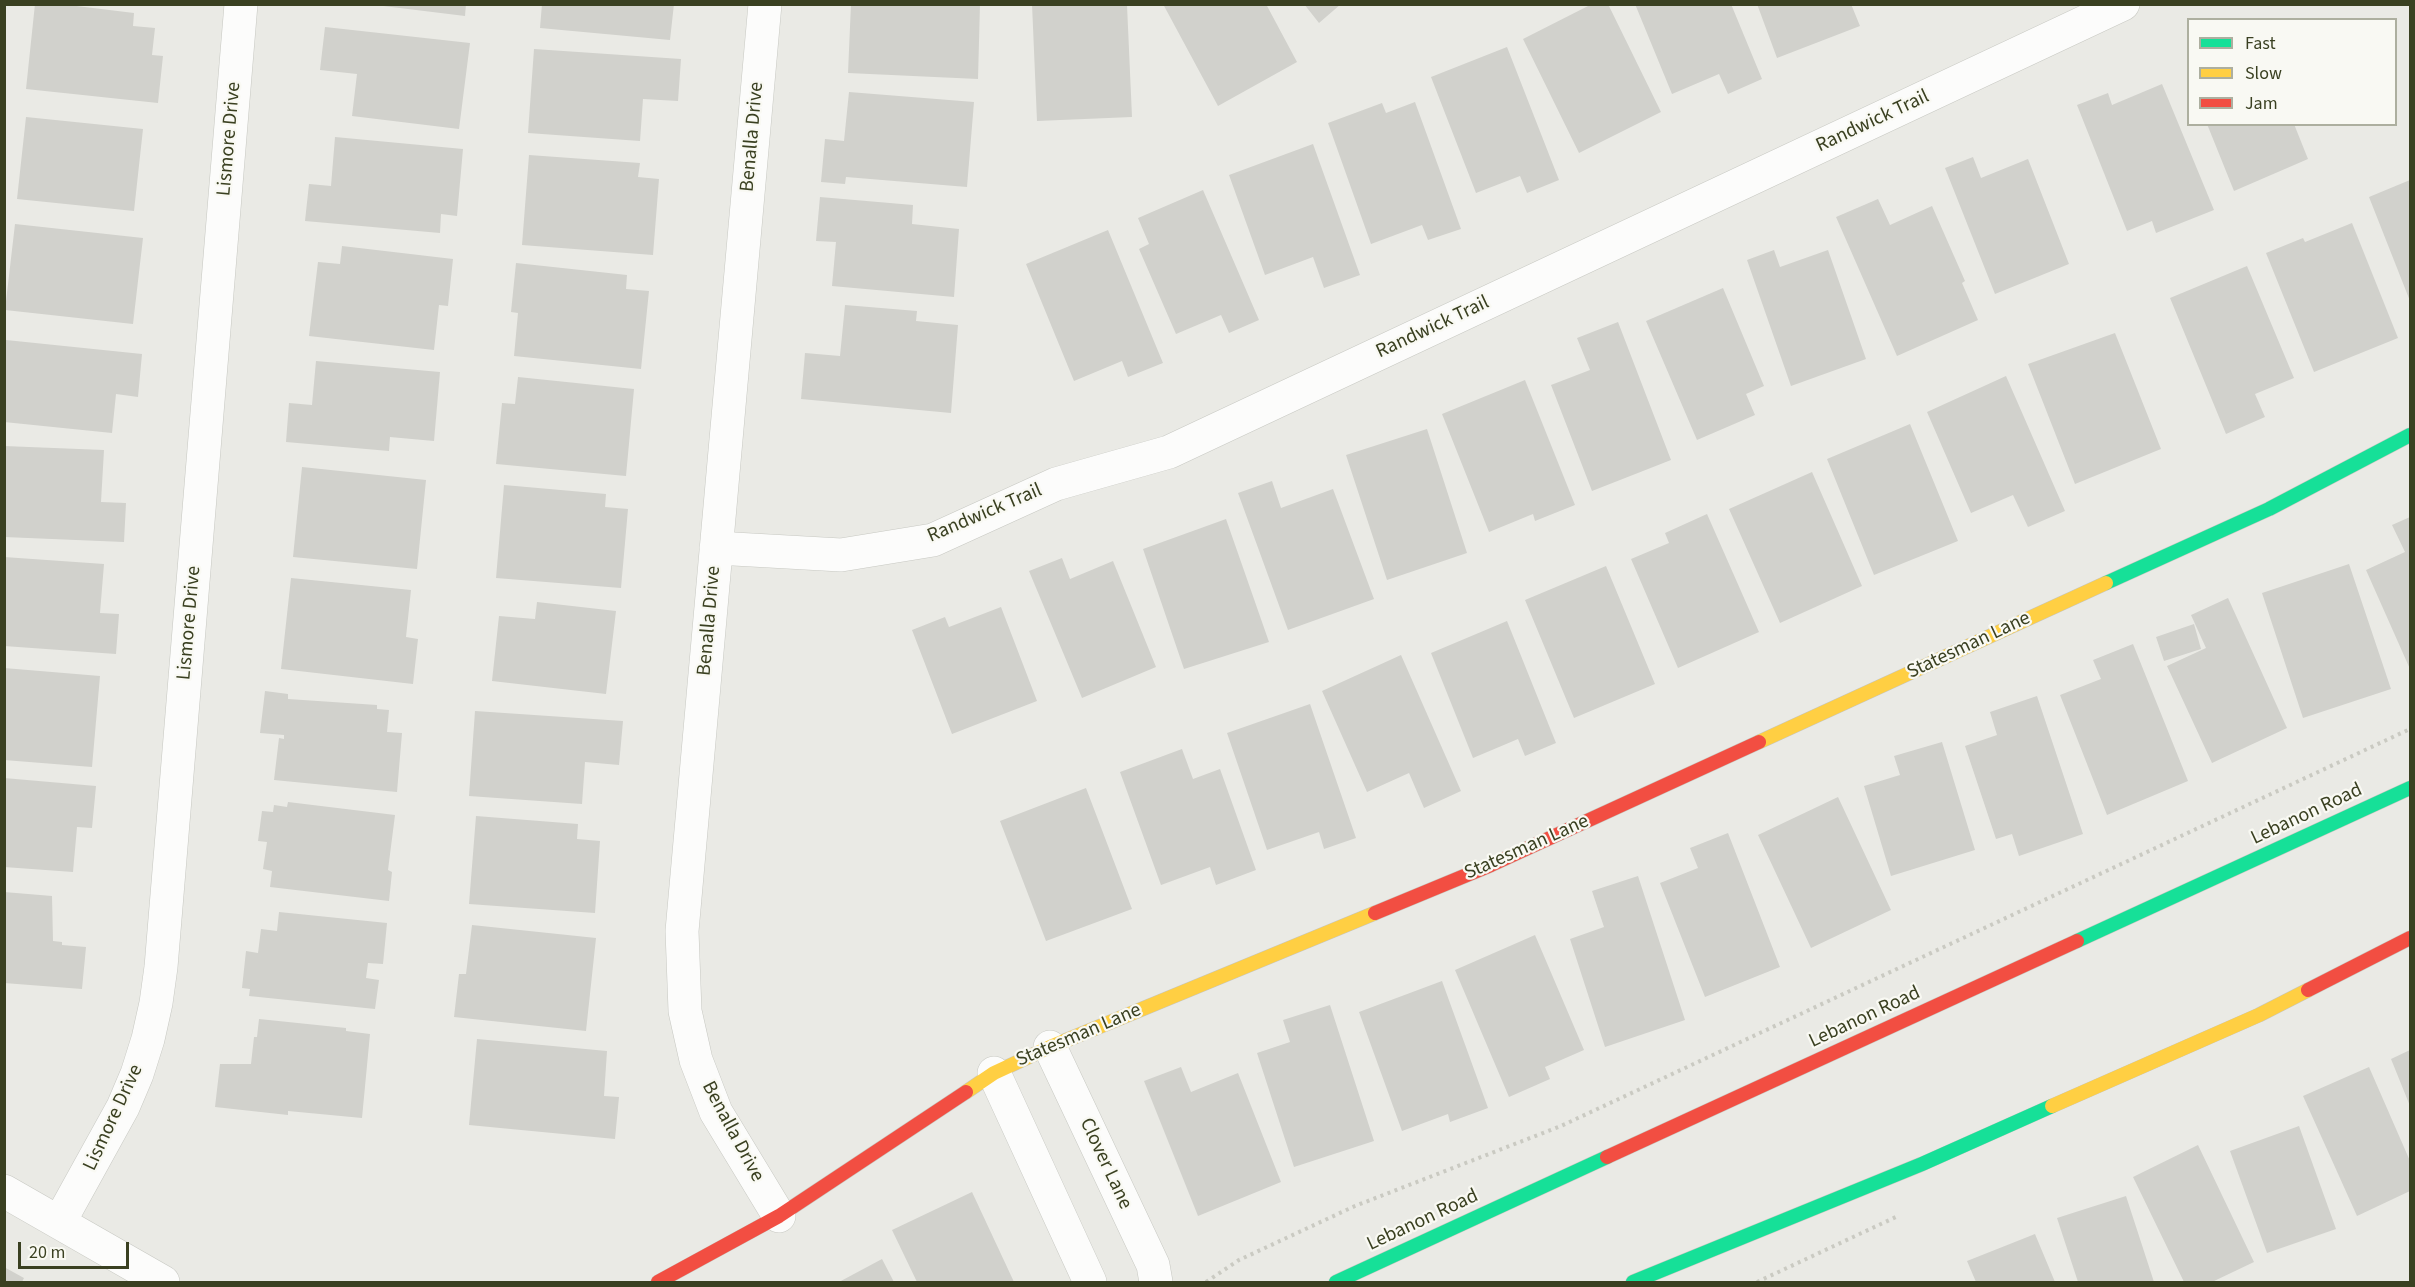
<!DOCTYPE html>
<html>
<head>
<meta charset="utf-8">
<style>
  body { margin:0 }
  #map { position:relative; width:2415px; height:1287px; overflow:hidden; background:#eaeae5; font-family:"Source Sans 3",sans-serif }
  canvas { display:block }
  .frame { position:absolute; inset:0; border:6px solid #3a4021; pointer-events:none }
  .legend { position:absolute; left:2187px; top:18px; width:210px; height:108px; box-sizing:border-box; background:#f9f9f3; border:2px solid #adaf9f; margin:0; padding:8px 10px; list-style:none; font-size:18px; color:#3a4021 }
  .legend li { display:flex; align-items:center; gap:12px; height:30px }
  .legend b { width:30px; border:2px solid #adaf9f }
  .scale { position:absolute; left:18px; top:1242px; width:111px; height:27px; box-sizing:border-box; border:3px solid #3a4021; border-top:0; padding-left:8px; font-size:18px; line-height:21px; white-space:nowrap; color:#3a4021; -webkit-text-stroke:4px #f9f9f3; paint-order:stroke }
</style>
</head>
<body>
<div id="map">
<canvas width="2415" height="1287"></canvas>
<div class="frame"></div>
<ul class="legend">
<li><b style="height:8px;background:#16e098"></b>Fast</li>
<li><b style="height:8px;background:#ffcf43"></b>Slow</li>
<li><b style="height:8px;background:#f24e42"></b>Jam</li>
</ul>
<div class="scale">20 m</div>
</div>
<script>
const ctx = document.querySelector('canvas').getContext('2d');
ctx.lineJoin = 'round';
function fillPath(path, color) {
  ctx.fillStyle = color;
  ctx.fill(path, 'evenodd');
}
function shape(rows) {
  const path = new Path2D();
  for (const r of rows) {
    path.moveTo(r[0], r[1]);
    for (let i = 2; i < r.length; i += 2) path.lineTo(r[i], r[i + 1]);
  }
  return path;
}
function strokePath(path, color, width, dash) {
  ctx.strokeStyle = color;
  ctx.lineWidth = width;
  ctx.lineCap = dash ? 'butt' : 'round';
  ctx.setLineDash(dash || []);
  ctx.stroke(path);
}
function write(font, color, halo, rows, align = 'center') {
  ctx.font = font + ' "Source Sans 3",sans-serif';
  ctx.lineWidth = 4.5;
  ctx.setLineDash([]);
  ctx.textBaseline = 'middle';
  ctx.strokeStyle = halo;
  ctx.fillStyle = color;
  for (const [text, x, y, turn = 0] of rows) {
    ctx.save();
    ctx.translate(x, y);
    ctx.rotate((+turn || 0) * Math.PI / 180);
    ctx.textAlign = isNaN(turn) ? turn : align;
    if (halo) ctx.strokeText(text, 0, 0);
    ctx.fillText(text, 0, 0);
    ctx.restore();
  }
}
fillPath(shape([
  [35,4,60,4,134,13,133,26,155,28,152,55,163,56,158,103,26,89],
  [367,4,466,4,465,16],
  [542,4,674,4,670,40,540,28],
  [851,4,980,4,978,79,848,73],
  [1032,4,1127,5,1132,117,1037,121],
  [1163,4,1266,4,1297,62,1218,106],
  [1304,4,1341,4,1319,23],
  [1592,4,1608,4,1661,112,1579,153,1523,39],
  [1635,4,1731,4,1762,79,1728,94,1719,74,1672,94],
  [1757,4,1851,4,1860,26,1777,58],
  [325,27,470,43,459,129,352,116,357,74,320,70],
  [1507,47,1559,180,1527,193,1520,176,1476,193,1431,77],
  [534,49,681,59,678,101,643,99,640,141,528,133],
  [2162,84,2214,210,2156,233,2152,221,2127,231,2077,105,2108,93,2112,105],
  [849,92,974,102,967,187,846,177,845,184,821,182,825,139,844,141],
  [1415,102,1461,229,1428,240,1422,225,1371,244,1328,123,1382,103,1386,113],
  [26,117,143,129,134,211,17,199],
  [2207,124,2294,124,2308,159,2234,191],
  [335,137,463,149,457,216,441,214,440,233,305,221,309,184,331,186],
  [1313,144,1360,275,1324,288,1313,257,1265,275,1229,175],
  [529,155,640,163,638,177,659,179,653,255,522,245],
  [1973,157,1981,178,2028,159,2069,264,1995,294,1945,168],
  [2410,180,2410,301,2369,197],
  [1203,190,1259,320,1229,333,1221,315,1176,334,1139,249,1149,244,1138,218],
  [820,197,913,205,912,224,959,229,954,297,832,286,836,242,816,241],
  [1878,199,1890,225,1932,206,1965,281,1962,283,1978,320,1897,356,1836,217],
  [2352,223,2398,338,2314,372,2266,253,2303,238,2305,242],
  [15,224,143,238,133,324,5,310],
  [1108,230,1163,363,1128,377,1122,361,1074,381,1026,264],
  [342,246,453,259,448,306,439,305,434,350,309,336,318,262,340,264],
  [1774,250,1780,267,1828,250,1866,359,1791,386,1747,260],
  [516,263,627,275,626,289,649,291,641,369,514,356,518,313,511,312],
  [2247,266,2294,378,2255,394,2265,417,2226,434,2170,298],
  [1723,288,1764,386,1746,394,1755,415,1697,440,1646,321],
  [845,305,917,311,916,321,958,325,951,413,801,399,805,353,840,356],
  [1618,322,1671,460,1592,491,1551,385,1590,370,1577,338],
  [2115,333,2161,449,2075,484,2028,364],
  [6,340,142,354,138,397,116,394,112,433,4,422],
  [316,361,440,372,434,441,390,437,389,451,286,442,289,403,312,405],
  [2006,376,2065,511,2028,527,2013,495,1971,513,1927,412],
  [518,377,634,389,626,476,496,464,502,403,515,404],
  [1525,380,1575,505,1535,521,1533,514,1489,532,1442,414],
  [1910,424,1958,541,1874,575,1827,459],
  [1427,429,1467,553,1387,580,1346,455],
  [4,446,104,450,101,502,126,503,124,542,4,537],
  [302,467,426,480,417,569,293,557],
  [1812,472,1862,586,1780,623,1729,509],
  [1272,481,1281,508,1333,489,1374,599,1288,630,1238,493],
  [504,485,606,494,605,507,628,509,621,588,496,578],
  [1707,514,1759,632,1678,668,1631,559,1669,543,1665,533],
  [2410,517,2410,669,2366,570,2405,552,2392,525],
  [1226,519,1269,642,1184,669,1143,549],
  [4,557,104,564,100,613,119,614,116,654,4,646],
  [1062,558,1070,579,1113,561,1156,667,1082,698,1029,571],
  [2349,564,2391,689,2303,718,2262,593],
  [1606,566,1655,684,1574,718,1525,600],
  [291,578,411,590,406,637,418,639,413,684,281,669],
  [2228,598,2287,728,2212,763,2167,666,2206,648,2191,615],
  [537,602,616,611,606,694,492,681,499,616,535,619],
  [1001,607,1037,701,952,734,912,630,945,617,949,627],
  [1507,621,1556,743,1525,756,1518,739,1473,758,1431,653],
  [2194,624,2201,649,2164,661,2156,637],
  [2133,644,2188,781,2107,815,2060,695,2101,679,2093,660],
  [1401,655,1461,791,1424,808,1409,773,1367,792,1322,691],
  [4,668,100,676,92,767,4,760],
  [265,691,288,694,288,699,377,705,377,709,389,710,387,732,402,733,397,792,274,780,279,738,284,739,284,735,260,733],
  [2037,696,2083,834,2019,856,2012,834,1996,839,1965,746,1997,735,1990,712],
  [1310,704,1356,838,1324,849,1319,832,1267,850,1227,733],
  [475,711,623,721,619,765,585,762,582,804,469,796],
  [1942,742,1975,850,1891,876,1864,786,1900,775,1894,756],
  [1182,749,1193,779,1220,769,1256,870,1216,885,1210,867,1161,885,1120,772],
  [4,778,96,786,92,828,77,827,73,872,4,867],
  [1086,788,1132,909,1046,941,1000,821],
  [1838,797,1891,910,1811,948,1758,835],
  [288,802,395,815,388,870,392,872,389,901,270,887,272,871,263,869,267,842,258,841,262,811,273,812,274,805,287,807],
  [476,816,578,824,577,839,600,841,595,913,469,904],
  [1728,833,1780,967,1705,997,1660,883,1698,868,1690,848],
  [1638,876,1685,1020,1605,1047,1570,939,1604,927,1592,891],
  [4,892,52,896,53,941,62,942,62,945,86,947,82,989,4,983],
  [279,912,387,923,383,964,368,963,366,978,379,980,375,1009,249,996,250,989,242,988,246,951,258,953,261,929,277,931],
  [472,925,596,938,586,1031,454,1017,459,974,466,974],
  [1535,935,1584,1050,1545,1067,1550,1079,1509,1097,1455,970],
  [1442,981,1488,1108,1450,1122,1448,1114,1402,1131,1359,1012],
  [1330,1005,1374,1141,1294,1167,1257,1053,1290,1042,1283,1020],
  [259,1019,346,1028,346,1031,370,1034,362,1118,288,1111,288,1115,215,1107,220,1064,251,1064,254,1037,257,1037],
  [477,1039,607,1051,604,1096,619,1097,615,1139,469,1125],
  [2410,1050,2410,1106,2391,1059],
  [1181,1067,1191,1092,1238,1073,1281,1182,1198,1216,1144,1081],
  [2369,1067,2410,1161,2410,1191,2357,1216,2303,1096],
  [2299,1126,2336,1229,2267,1253,2230,1151],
  [2198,1145,2254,1262,2212,1282,2184,1282,2133,1177],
  [972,1192,1014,1282,917,1282,892,1230],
  [2126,1196,2154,1282,2078,1282,2057,1218],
  [2035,1234,2055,1282,1976,1282,1967,1261],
  [882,1259,894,1282,839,1282],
  [4,1267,24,1278,22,1282,4,1282]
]), '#d1d1cc');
const street = shape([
  [765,4,682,931,685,1011,696,1060,716,1112,779,1216],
  [716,548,841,555,933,540,1056,484,1169,452,2123,4],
  [1050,1047,1153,1265,1156,1282],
  [994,1073,1090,1282],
  [4,1191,163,1282],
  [60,1221,123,1107,137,1074,148,1039,156,1003,161,967,241,4]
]);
const fast = shape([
  [2106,583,2269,509,2410,435],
  [2077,941,2410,788],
  [1336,1282,1607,1157],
  [1633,1282,1922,1164,2052,1106]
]);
const slow = shape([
  [1759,742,2106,583],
  [966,1092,994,1073,1050,1047,1375,913],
  [2052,1106,2259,1015,2308,990]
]);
const jam = shape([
  [1375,913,1491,865,1759,742],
  [2308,990,2410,938],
  [1607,1157,2077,941],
  [658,1282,779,1216,966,1092]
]);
strokePath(street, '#c7c8c2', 34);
strokePath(fast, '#c6c6bf', 15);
strokePath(slow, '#c6c6bf', 15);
strokePath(jam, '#c6c6bf', 15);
strokePath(shape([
  [1206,1282,1239,1260,1355,1206,1561,1126,2410,729],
  [1757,1282,1898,1216]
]), '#cacac2', 4, [3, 4.5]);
strokePath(street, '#fcfcfb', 33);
strokePath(fast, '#16e098', 14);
strokePath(slow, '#ffcf43', 14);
strokePath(jam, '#f24e42', 14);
write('20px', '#3a4021', '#f9f9f3', [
  ["Randwick Trail",1873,122,-25],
  ["Benalla Drive",753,137,-85],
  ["Lismore Drive",230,139,-85],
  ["Randwick Trail",1433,328,-25],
  ["Randwick Trail",985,514,-23],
  ["Benalla Drive",710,621,-85],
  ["Lismore Drive",190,623,-85],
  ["Statesman Lane",1969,646,-25],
  ["Lebanon Road",2307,815,-25],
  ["Statesman Lane",1527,848,-24],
  ["Lebanon Road",1865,1018,-25],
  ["Statesman Lane",1079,1036,-23],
  ["Lismore Drive",114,1118,-65],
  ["Benalla Drive",732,1132,62],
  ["Clover Lane",1105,1164,65],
  ["Lebanon Road",1423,1221,-25]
]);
</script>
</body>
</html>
